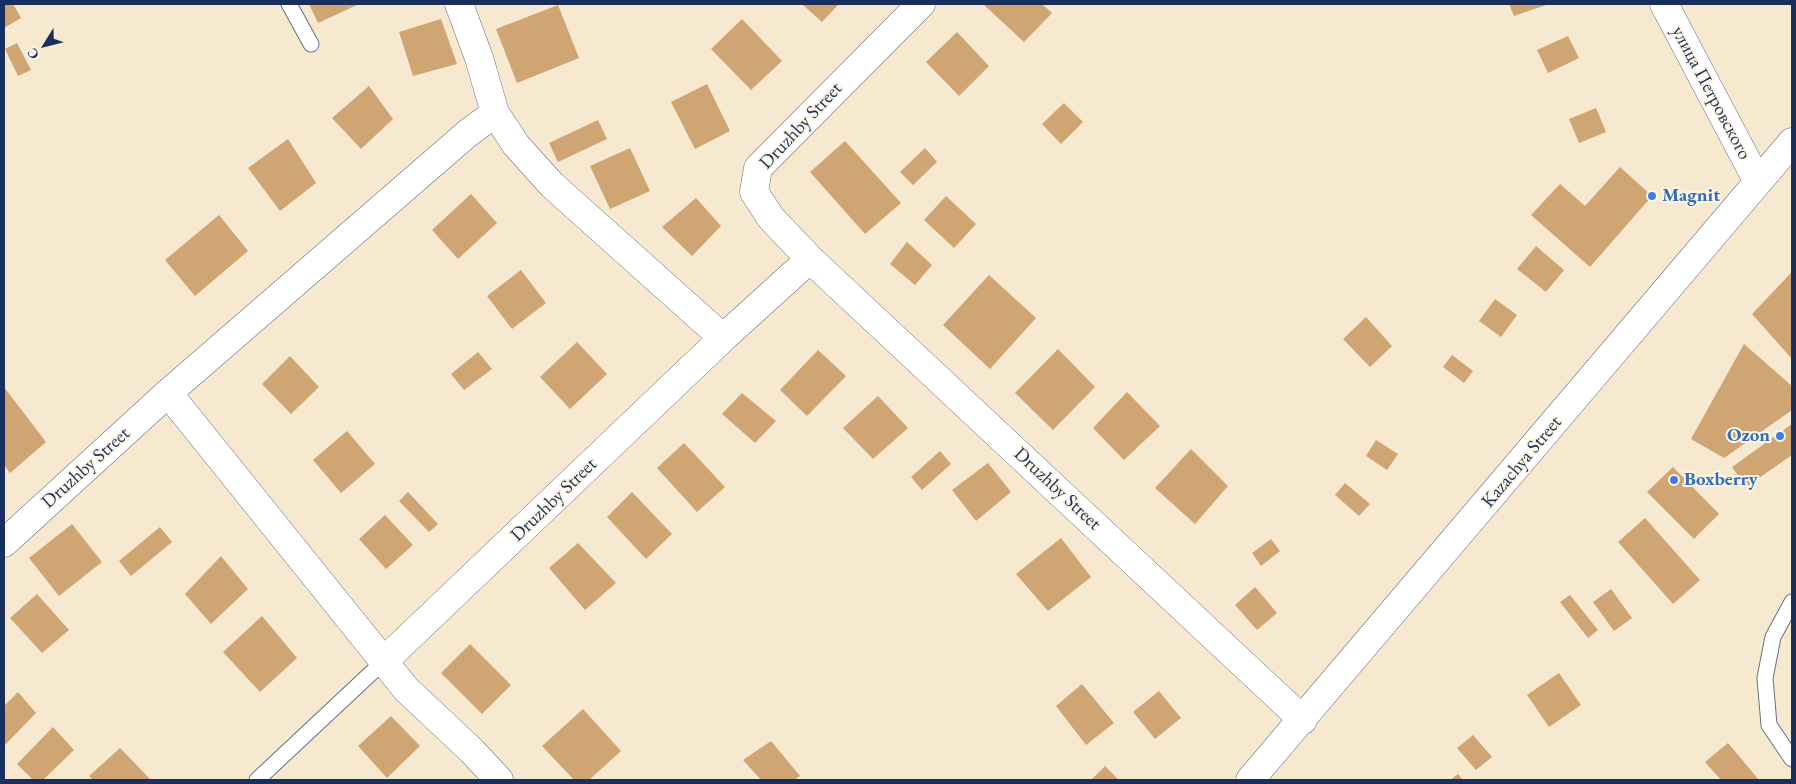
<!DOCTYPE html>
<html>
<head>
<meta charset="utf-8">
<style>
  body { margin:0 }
  #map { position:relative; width:1796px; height:784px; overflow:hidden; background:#f7e8d0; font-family:"EB Garamond",serif }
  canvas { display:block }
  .frame { position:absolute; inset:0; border:5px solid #1b2f5e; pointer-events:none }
  .north { position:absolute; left:20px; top:20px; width:50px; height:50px; -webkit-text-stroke:4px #fcf5e5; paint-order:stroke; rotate:234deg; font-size:14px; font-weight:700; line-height:20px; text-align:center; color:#1b2f5e }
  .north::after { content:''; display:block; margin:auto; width:18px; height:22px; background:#1b2f5e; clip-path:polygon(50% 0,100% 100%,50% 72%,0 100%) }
</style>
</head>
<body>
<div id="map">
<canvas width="1796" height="784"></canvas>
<div class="frame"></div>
<div class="north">С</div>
</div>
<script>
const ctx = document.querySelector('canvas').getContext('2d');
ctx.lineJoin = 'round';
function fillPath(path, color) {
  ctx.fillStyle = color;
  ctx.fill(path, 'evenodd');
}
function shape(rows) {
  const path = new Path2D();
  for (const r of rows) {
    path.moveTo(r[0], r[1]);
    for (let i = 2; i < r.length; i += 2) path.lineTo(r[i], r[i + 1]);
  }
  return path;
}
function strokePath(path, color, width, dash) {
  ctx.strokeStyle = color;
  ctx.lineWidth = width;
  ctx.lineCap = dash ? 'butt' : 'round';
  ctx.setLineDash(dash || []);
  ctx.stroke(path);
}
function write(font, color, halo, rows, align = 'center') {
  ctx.font = font + ' "EB Garamond",serif';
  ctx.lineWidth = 4;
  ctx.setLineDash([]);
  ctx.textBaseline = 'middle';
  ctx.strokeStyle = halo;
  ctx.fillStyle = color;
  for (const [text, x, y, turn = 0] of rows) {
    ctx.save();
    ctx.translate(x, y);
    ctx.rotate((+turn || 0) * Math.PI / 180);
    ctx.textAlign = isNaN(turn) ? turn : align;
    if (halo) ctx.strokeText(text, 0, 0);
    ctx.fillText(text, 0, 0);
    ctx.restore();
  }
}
fillPath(shape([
  [4,4,13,4,21,18,4,28],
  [309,4,359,4,318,23],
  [802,4,839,4,822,22],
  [983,4,1042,4,1052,13,1024,42],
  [1509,4,1549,4,1514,16],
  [558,5,579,58,517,83,496,29],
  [441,19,457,64,413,76,399,32],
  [742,19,782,61,751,90,711,49],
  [957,32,989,66,959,96,926,62],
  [1568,36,1579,58,1548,73,1537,50],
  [17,43,31,70,18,76,5,49],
  [707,84,730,131,695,149,671,102],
  [369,86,393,119,361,149,332,118],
  [1064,103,1083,122,1061,144,1042,124],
  [1596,108,1606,132,1579,143,1569,119],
  [598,120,607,139,558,162,549,143],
  [288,139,316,183,280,211,248,168],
  [845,141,901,203,865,234,810,172],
  [630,148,650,191,610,209,590,166],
  [925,148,937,162,913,185,900,172],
  [1620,167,1652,196,1590,267,1531,215,1560,184,1585,206],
  [471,194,497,223,458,259,432,230],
  [946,196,976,224,954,248,924,220],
  [696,198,721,226,692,256,662,227],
  [219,215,248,251,195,296,165,260],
  [907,242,932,265,915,285,890,264],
  [1536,246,1564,270,1546,292,1517,269],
  [521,270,546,303,512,329,487,296],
  [1792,272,1792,359,1752,314],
  [989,275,1036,318,990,369,943,325],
  [1495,299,1517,315,1501,337,1479,321],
  [1366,317,1392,346,1370,367,1343,339],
  [577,342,607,374,570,409,540,377],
  [1744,344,1792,386,1792,410,1724,458,1691,439],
  [1058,349,1095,387,1053,430,1015,393],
  [818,350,846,376,807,416,780,390],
  [478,352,492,369,464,390,451,374],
  [1452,355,1473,371,1464,383,1443,367],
  [290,356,319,387,291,414,262,384],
  [4,387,46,442,10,473,4,465],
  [1127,392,1160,426,1124,460,1093,428],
  [742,393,776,421,755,443,722,414],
  [878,396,908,428,873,459,843,428],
  [1792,424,1792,455,1746,487,1732,467],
  [347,431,375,464,341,493,313,460],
  [1376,440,1398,454,1387,470,1366,456],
  [684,443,725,487,697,512,657,468],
  [1191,449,1228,486,1195,524,1155,488],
  [940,451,951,464,922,490,911,477],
  [988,463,1011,492,976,521,952,490],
  [1673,467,1719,514,1694,539,1647,492],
  [1345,483,1370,504,1359,516,1335,495],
  [408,492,438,524,429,532,399,501],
  [632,492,672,534,646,559,607,517],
  [385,515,413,545,386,569,359,539],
  [1645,518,1700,580,1673,604,1618,542],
  [72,524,102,562,59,596,29,558],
  [160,527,172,542,131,576,119,561],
  [1061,538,1091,577,1048,611,1016,574],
  [1271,539,1280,551,1261,566,1252,553],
  [578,543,616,583,585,610,549,568],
  [221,556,248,589,211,624,185,594],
  [1255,587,1277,613,1257,630,1235,605],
  [1611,589,1632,618,1614,631,1593,602],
  [37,594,69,630,42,653,10,618],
  [1570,595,1598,630,1588,638,1560,602],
  [262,616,297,658,260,692,223,652],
  [470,644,511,685,482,714,441,673],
  [1559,673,1581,705,1549,727,1527,695],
  [1082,684,1114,723,1086,745,1056,706],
  [1159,691,1181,718,1155,739,1133,712],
  [18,692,36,713,4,746,4,706],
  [583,709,621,751,589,780,574,780,542,746],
  [391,716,420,746,387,778,358,746],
  [53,727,74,750,43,780,33,780,17,764],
  [1473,735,1492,757,1476,770,1457,748],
  [771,741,800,776,794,780,761,780,743,760],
  [1728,743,1759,780,1721,780,1705,762],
  [120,748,151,780,93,780,89,776],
  [1105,766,1119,780,1091,780],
  [1458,774,1463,780,1450,780]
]), '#cea573');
const lane = shape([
  [289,4,311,44],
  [1792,602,1773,637,1765,678,1769,725,1792,759],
  [257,780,384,661]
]);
const street = shape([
  [459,4,479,58,495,113,516,145,552,185,723,338],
  [921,4,758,168,754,192,771,218,810,259,1303,720],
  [1664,4,1758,182],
  [168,393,406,689,472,751,499,780],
  [4,543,168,393,468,133,495,113],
  [384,661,723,338,810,259],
  [1250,780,1792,142]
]);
strokePath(lane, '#687086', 17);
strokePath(street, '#687086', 29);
strokePath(lane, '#fff', 15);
strokePath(street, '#fff', 28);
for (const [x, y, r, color] of [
  [1652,196,5,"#3f7fe0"],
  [1780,436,5,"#3f7fe0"],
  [1674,480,5,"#3f7fe0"]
]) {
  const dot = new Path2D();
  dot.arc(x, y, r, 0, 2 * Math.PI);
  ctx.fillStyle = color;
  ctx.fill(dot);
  strokePath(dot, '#fcf5e5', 2);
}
write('19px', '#1b2f5e', '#fcf5e5', [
  ["улица Петровского",1711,93,62],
  ["Druzhby Street",801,126,-47],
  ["Kazachya Street",1522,462,-50],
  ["Druzhby Street",86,468,-42],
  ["Druzhby Street",1057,489,43],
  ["Druzhby Street",554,500,-44]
]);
write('bold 19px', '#366cbe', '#fcf5e5', [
  ["Magnit",1662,196],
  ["Ozon",1770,436,"right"],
  ["Boxberry",1684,480]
], 'left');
</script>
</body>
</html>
